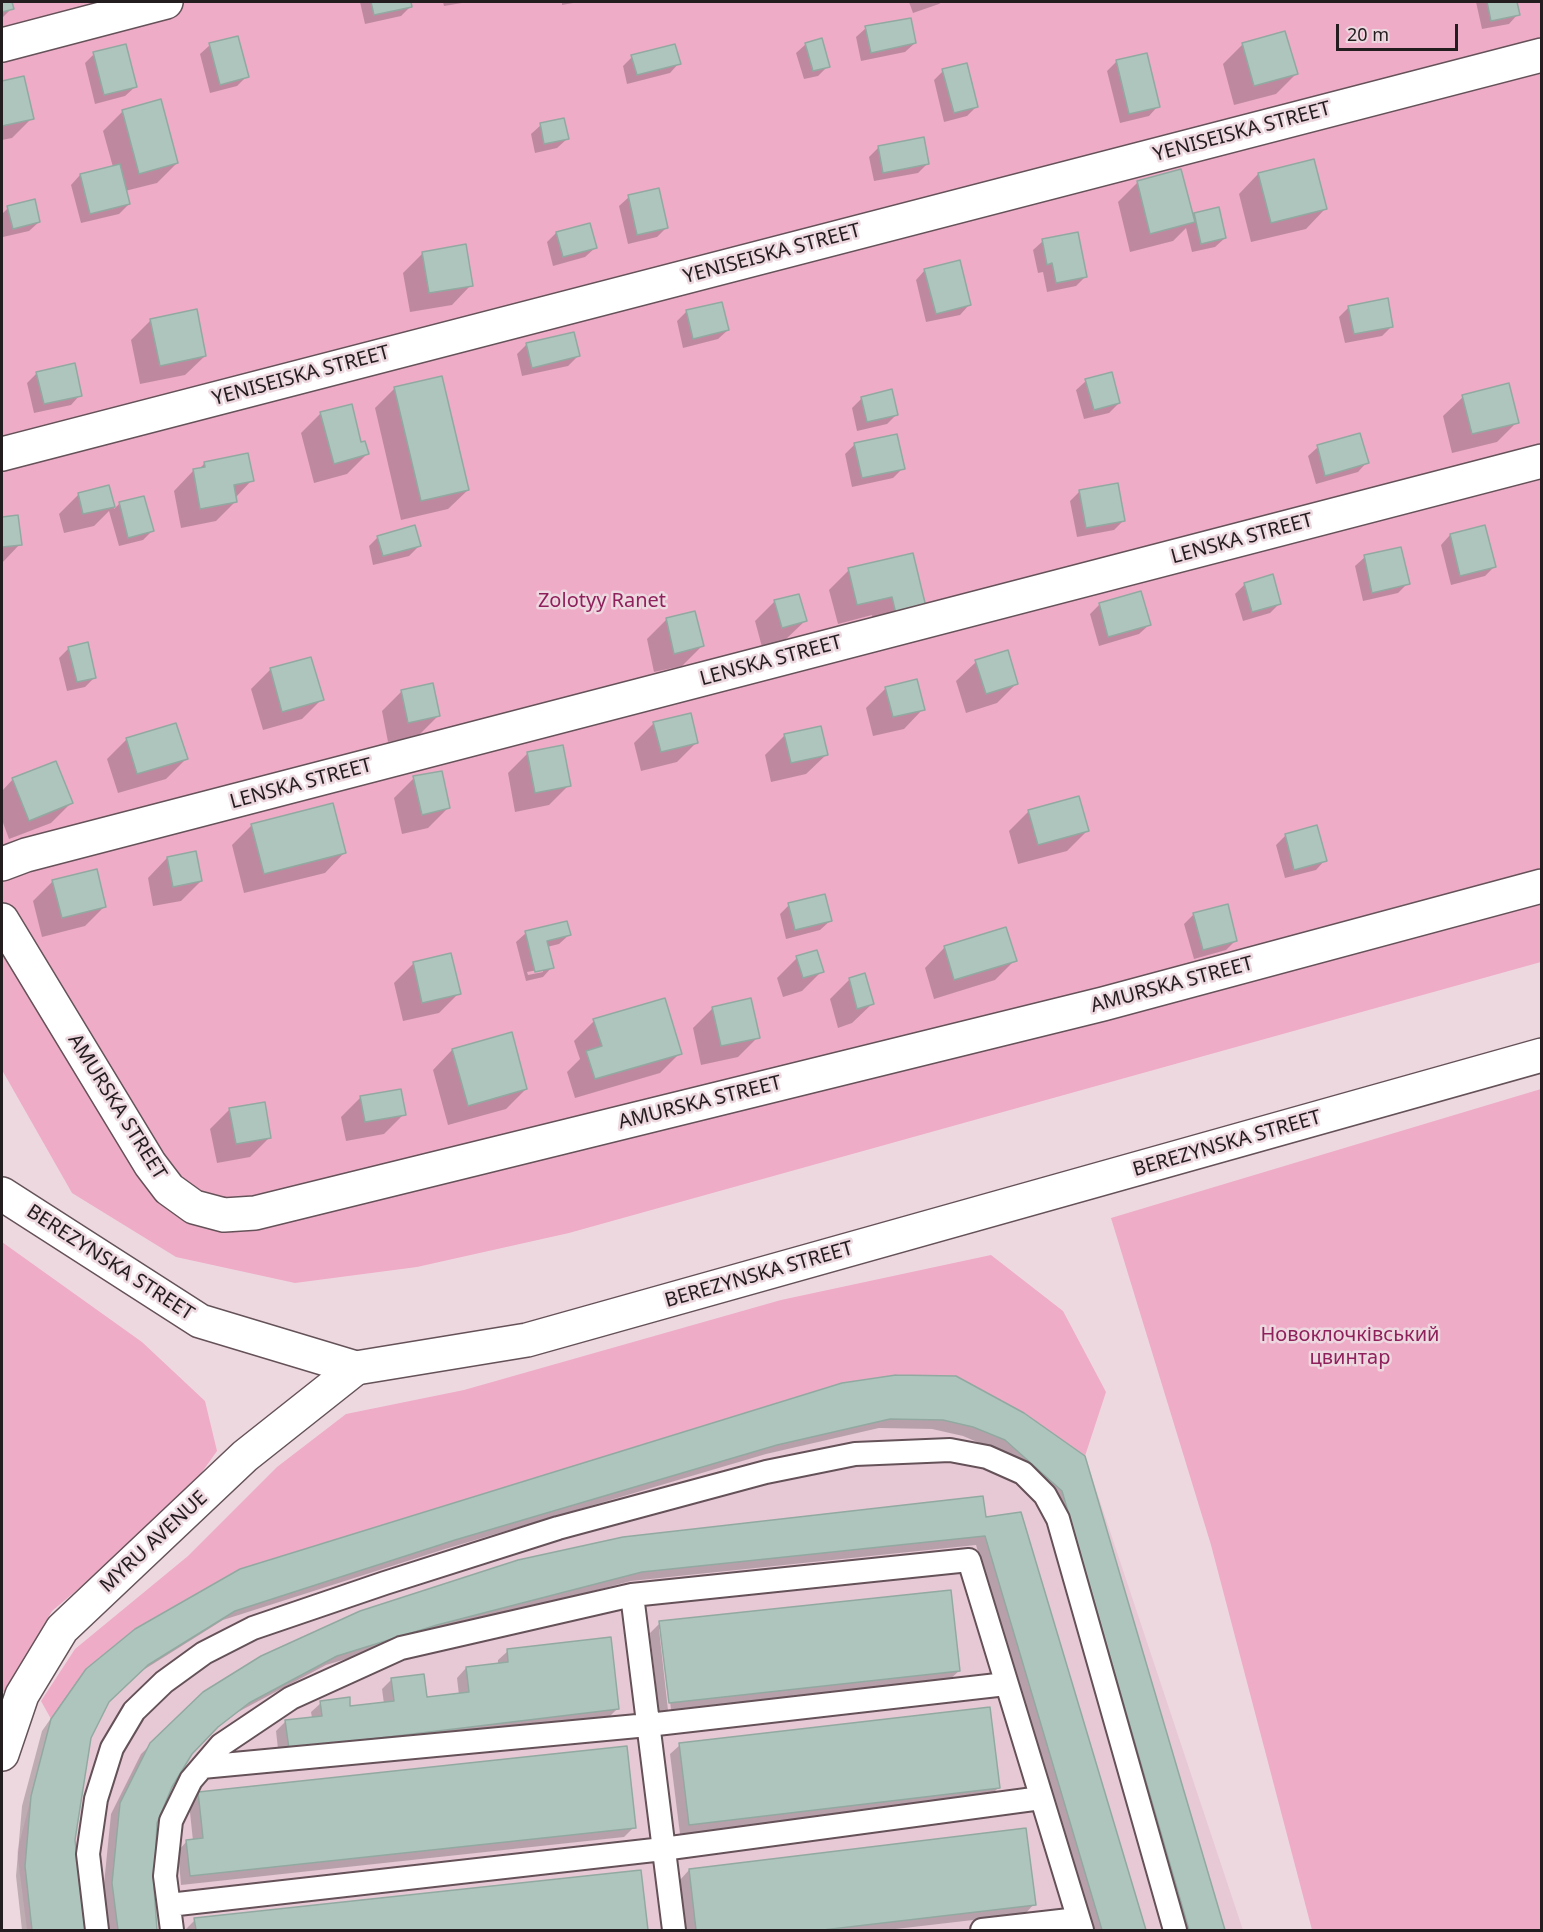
<!DOCTYPE html>
<html>
<head>
<meta charset="utf-8">
<style>
  body { margin:0 }
  #map { position:relative; width:1543px; height:1932px; overflow:hidden; background:#eed8e0; font-family:"Noto Sans",sans-serif }
  canvas { display:block }
  .frame { position:absolute; inset:0; border:3px solid #241d20; pointer-events:none }
  .scale { position:absolute; left:1336px; top:24px; width:122px; height:27px; box-sizing:border-box; border:3px solid #241d20; border-top:0; padding-left:8px; font-size:18px; line-height:21px; white-space:nowrap; color:#241d20; -webkit-text-stroke:4px #eed8e0; paint-order:stroke }
</style>
</head>
<body>
<div id="map">
<canvas width="1543" height="1932"></canvas>
<div class="frame"></div>
<div class="scale">20 m</div>
</div>
<script>
const ctx = document.querySelector('canvas').getContext('2d');
ctx.lineJoin = 'round';
function fillPath(path, color) {
  ctx.fillStyle = color;
  ctx.fill(path, 'evenodd');
}
function shape(rows) {
  const path = new Path2D();
  for (const r of rows) {
    path.moveTo(r[0], r[1]);
    for (let i = 2; i < r.length; i += 2) path.lineTo(r[i], r[i + 1]);
  }
  return path;
}
function strokePath(path, color, width, dash) {
  ctx.strokeStyle = color;
  ctx.lineWidth = width;
  ctx.lineCap = dash ? 'butt' : 'round';
  ctx.setLineDash(dash || []);
  ctx.stroke(path);
}
function write(font, color, halo, rows, align = 'center') {
  ctx.font = font + ' "Noto Sans",sans-serif';
  ctx.lineWidth = 5;
  ctx.setLineDash([]);
  ctx.textBaseline = 'middle';
  ctx.strokeStyle = halo;
  ctx.fillStyle = color;
  for (const [text, x, y, turn = 0] of rows) {
    ctx.save();
    ctx.translate(x, y);
    ctx.rotate((+turn || 0) * Math.PI / 180);
    ctx.textAlign = isNaN(turn) ? turn : align;
    if (halo) ctx.strokeText(text, 0, 0);
    ctx.fillText(text, 0, 0);
    ctx.restore();
  }
}
fillPath(shape([
  [896,1375,956,1376,1024,1413,1085,1456,1243,1930,27,1930,17,1852,51,1719,86,1669,135,1629,240,1569,617,1455,842,1383]
]), '#e7c9d5');
fillPath(shape([
  [2,2,1541,2,1541,962,569,1233,417,1267,295,1283,176,1257,72,1193,2,1070],
  [1541,1089,1541,1930,1312,1930,1211,1545,1111,1218],
  [2,1242,142,1342,205,1401,217,1451,192,1486,120,1554,52,1611,5,1691,2,1693],
  [991,1255,1063,1311,1106,1392,1085,1456,1024,1413,956,1376,896,1375,842,1383,617,1455,240,1569,135,1629,86,1669,51,1719,41,1701,75,1649,188,1556,277,1467,346,1414,464,1390,781,1300]
]), '#eeacc7');
fillPath(shape([
  [2,2,10,2,12,8,2,18],
  [360,2,410,2,411,6,401,16,365,24],
  [443,2,468,2,444,6],
  [562,2,579,2,562,5],
  [909,2,942,2,939,4,913,13],
  [1476,2,1515,2,1518,14,1509,24,1482,29],
  [866,28,915,43,905,52,861,61,856,37],
  [806,44,828,66,818,76,804,79,796,53],
  [1243,44,1296,74,1276,94,1234,105,1223,64],
  [210,45,247,76,237,86,210,93,200,54],
  [94,54,135,87,125,96,95,104,85,63],
  [632,57,679,63,670,73,627,84,623,66],
  [1117,61,1158,106,1149,116,1120,123,1107,71],
  [943,71,977,106,967,116,944,122,934,80],
  [23,78,32,118,12,138,2,140,2,83],
  [123,111,177,163,157,183,125,191,129,204,119,214,81,223,71,185,80,175,113,167,103,131],
  [541,125,567,139,557,148,535,153,531,134],
  [879,147,928,163,918,173,874,181,869,157],
  [1258,174,1325,209,1306,229,1251,242,1239,194],
  [1138,182,1192,217,1195,214,1225,238,1215,247,1192,252,1186,228,1173,241,1130,252,1118,202],
  [629,197,667,227,657,237,628,244,619,206],
  [8,208,39,222,29,231,3,237,2,214],
  [556,233,595,248,585,257,553,266,547,242],
  [1043,241,1085,277,1076,286,1047,292,1043,272,1038,273,1033,250],
  [423,253,471,285,452,305,410,312,403,273],
  [925,270,969,305,960,315,926,322,916,280],
  [1349,307,1392,326,1382,336,1345,343,1339,317],
  [687,311,728,330,718,339,683,348,677,321],
  [151,320,205,356,185,375,140,384,131,340],
  [527,344,578,356,568,366,522,376,517,354],
  [37,373,80,395,71,405,34,413,27,383],
  [1086,381,1119,403,1109,413,1084,419,1076,390],
  [395,388,468,490,448,509,401,520,375,408],
  [1463,397,1517,422,1497,442,1452,453,1443,416],
  [862,398,896,415,887,424,857,431,852,408],
  [321,413,360,444,367,454,347,474,314,483,301,433],
  [855,444,903,468,893,478,852,487,845,454],
  [1318,447,1367,462,1358,472,1316,484,1308,456],
  [205,463,252,480,235,498,236,501,216,521,181,528,174,491,193,471,198,470],
  [108,487,114,509,119,504,152,531,143,540,119,546,109,511,94,526,64,533,59,514,79,494],
  [1080,491,1124,520,1114,530,1077,537,1070,501],
  [16,516,20,544,2,563,2,518],
  [1450,535,1494,567,1485,576,1451,585,1441,545],
  [378,537,419,546,409,556,373,565,369,546],
  [1365,557,1408,583,1398,593,1363,601,1355,566],
  [849,570,924,606,877,633,872,615,838,624,829,590],
  [1245,584,1280,603,1270,613,1243,621,1235,594],
  [1140,593,1149,625,1139,634,1099,646,1090,614,1099,605],
  [775,601,805,621,785,640,762,647,755,621],
  [666,620,702,646,682,666,654,672,647,639],
  [69,648,94,678,85,687,67,691,59,658],
  [976,662,1017,683,997,703,966,713,956,681],
  [271,669,322,699,302,719,263,730,251,689],
  [886,688,923,709,904,729,873,736,866,708],
  [401,692,438,716,418,736,388,742,382,711],
  [654,723,697,742,677,762,641,771,634,743],
  [785,735,826,755,806,774,771,782,765,755],
  [127,739,186,759,166,779,118,793,107,759],
  [528,753,569,785,549,805,515,812,508,773],
  [414,778,448,808,428,828,402,834,394,798],
  [13,779,71,803,51,823,9,839,2,820,2,791],
  [1029,811,1087,831,1067,851,1018,864,1009,831],
  [252,825,344,853,325,873,244,893,232,845],
  [1286,835,1325,860,1316,870,1285,878,1276,845],
  [167,858,201,881,181,901,153,906,148,878],
  [53,881,105,906,85,926,42,937,33,901],
  [789,905,830,921,820,930,786,939,780,914],
  [1194,914,1236,940,1226,950,1194,959,1184,924],
  [1005,929,1015,960,995,980,934,999,925,968,944,948],
  [526,933,569,935,559,944,547,947,552,967,543,977,526,981,516,942],
  [543,969,543,972,528,975,527,972],
  [797,958,822,971,802,991,783,997,777,978],
  [414,963,459,993,439,1013,403,1021,394,983],
  [850,979,872,1004,852,1023,838,1028,830,999],
  [713,1008,758,1037,738,1057,701,1065,693,1028],
  [594,1021,680,1053,660,1073,575,1098,567,1072,580,1059,574,1041],
  [452,1050,526,1089,506,1109,448,1125,433,1070],
  [361,1097,404,1114,384,1134,346,1141,341,1117],
  [230,1109,270,1137,250,1157,217,1163,210,1129],
  [842,1384,1084,1457,1223,1930,1177,1930,1053,1501,996,1450,963,1436,932,1429,879,1428,766,1454,445,1549,223,1620,137,1674,107,1702,89,1738,73,1840,83,1930,22,1930,16,1876,22,1806,42,1731,77,1681,136,1630],
  [1020,1514,1145,1930,1090,1930,976,1545,631,1581,426,1635,326,1665,238,1712,208,1735,191,1753,171,1787,156,1822,152,1888,156,1930,107,1930,103,1894,111,1814,141,1754,204,1693,361,1613],
  [660,1623,959,1671,949,1680,659,1712,650,1633],
  [659,1629,662,1629,671,1710,668,1710],
  [508,1651,618,1708,608,1718,279,1758,276,1731,286,1721,312,1718,311,1712,321,1703,348,1708,384,1704,382,1689,391,1680,425,1699,459,1695,457,1678,466,1668,498,1664,498,1660],
  [680,1745,998,1788,988,1798,680,1834,670,1754],
  [198,1794,634,1827,624,1837,181,1885,178,1851,187,1841,193,1841,189,1803],
  [689,1870,1034,1904,1025,1914,887,1930,686,1930,680,1880],
  [640,1872,646,1930,185,1930,195,1920]
]), '#0003');
const building = shape([
  [2,2,12,2,14,9,2,12,2,2],
  [371,2,411,2,412,7,374,15,371,2],
  [1487,2,1517,2,1520,15,1491,21,1487,2],
  [911,18,916,43,871,53,865,26,911,18],
  [1285,31,1298,74,1254,86,1242,43,1285,31],
  [238,36,249,77,220,85,209,43,238,36],
  [822,38,830,67,813,71,805,43,822,38],
  [126,44,137,87,104,95,93,52,126,44],
  [675,44,681,64,637,75,631,55,675,44],
  [1147,53,1160,107,1129,114,1116,60,1147,53],
  [967,63,978,107,954,113,942,69,967,63],
  [24,76,34,119,2,126,2,81,24,76],
  [161,99,178,163,139,174,122,110,161,99],
  [564,118,569,139,544,144,540,123,564,118],
  [924,137,929,164,883,173,878,146,924,137],
  [1314,159,1327,209,1271,223,1258,173,1314,159],
  [120,164,130,204,90,214,80,174,120,164],
  [1181,169,1195,222,1150,234,1137,181,1181,169],
  [659,188,668,228,637,235,628,195,659,188],
  [35,199,40,222,13,229,7,206,35,199],
  [1219,207,1226,238,1201,244,1194,213,1219,207],
  [590,223,597,248,563,257,556,232,590,223],
  [1078,232,1087,277,1056,283,1052,263,1047,265,1042,239,1078,232],
  [466,244,473,286,429,293,422,252,466,244],
  [960,260,971,305,936,314,924,269,960,260],
  [1388,298,1393,327,1354,334,1348,306,1388,298],
  [722,302,729,330,693,339,686,310,722,302],
  [197,309,206,356,160,366,150,319,197,309],
  [574,332,580,356,532,368,526,343,574,332],
  [75,363,82,396,44,404,36,372,75,363],
  [1112,372,1120,403,1094,410,1085,379,1112,372],
  [442,376,469,490,421,501,394,387,442,376],
  [1509,383,1519,423,1472,434,1462,395,1509,383],
  [892,389,898,415,867,422,861,397,892,389],
  [352,404,361,442,365,441,369,454,334,464,320,412,352,404],
  [1360,433,1369,463,1325,476,1317,445,1360,433],
  [897,434,905,469,862,478,854,443,897,434],
  [248,453,254,481,234,485,237,502,200,509,193,469,205,467,204,462,248,453],
  [1118,483,1125,521,1086,528,1079,490,1118,483],
  [109,485,115,507,83,514,78,493,109,485],
  [144,496,154,531,128,538,119,502,144,496],
  [18,515,22,545,2,547,2,517,18,515],
  [415,525,421,546,383,556,377,536,415,525],
  [1485,525,1496,567,1460,576,1450,534,1485,525],
  [1401,547,1410,584,1372,593,1364,555,1401,547],
  [913,553,926,607,896,614,892,597,857,605,848,568,913,553],
  [1273,574,1281,604,1252,612,1244,583,1273,574],
  [1141,591,1151,625,1108,637,1099,603,1141,591],
  [799,594,807,621,782,628,774,600,799,594],
  [695,611,704,646,674,654,666,618,695,611],
  [88,642,96,678,77,682,68,647,88,642],
  [1008,650,1018,684,986,694,975,660,1008,650],
  [311,657,324,700,282,712,270,668,311,657],
  [917,679,925,710,893,717,885,687,917,679],
  [433,683,440,716,408,723,401,690,433,683],
  [691,713,698,743,661,752,653,722,691,713],
  [176,723,188,759,137,774,126,738,176,723],
  [821,726,828,755,791,763,784,734,821,726],
  [563,745,571,786,535,793,527,752,563,745],
  [56,761,73,803,29,821,12,778,56,761],
  [442,771,450,808,422,815,413,776,442,771],
  [1079,796,1089,831,1038,845,1028,810,1079,796],
  [333,803,346,853,264,874,251,824,333,803],
  [1317,825,1327,861,1294,870,1285,834,1317,825],
  [196,851,202,881,173,887,167,857,196,851],
  [97,869,106,907,62,918,52,880,97,869],
  [825,894,832,921,795,930,788,903,825,894],
  [1228,904,1237,941,1203,950,1193,913,1228,904],
  [567,921,571,935,547,941,554,968,535,972,525,931,567,921],
  [1006,927,1017,961,954,980,944,946,1006,927],
  [817,950,824,972,803,978,796,956,817,950],
  [451,953,461,994,422,1003,413,962,451,953],
  [865,973,874,1004,857,1009,849,978,865,973],
  [665,998,682,1054,595,1079,586,1051,602,1046,593,1019,665,998],
  [751,998,760,1038,721,1046,712,1007,751,998],
  [512,1032,527,1089,468,1106,452,1049,512,1032],
  [401,1089,406,1115,365,1122,360,1096,401,1089],
  [265,1102,271,1138,236,1144,229,1108,265,1102],
  [896,1375,956,1376,1024,1413,1085,1456,1225,1930,1189,1930,1062,1491,1005,1440,973,1427,943,1420,890,1419,777,1445,455,1540,235,1611,148,1665,109,1702,91,1738,75,1840,85,1930,32,1930,25,1866,31,1796,51,1719,86,1669,135,1629,240,1569,842,1383,896,1375],
  [983,1496,986,1517,1021,1512,1146,1930,1102,1930,985,1536,642,1572,437,1625,337,1656,249,1703,218,1727,192,1754,172,1787,157,1823,154,1888,157,1930,118,1930,112,1883,120,1803,150,1743,203,1692,261,1656,360,1611,518,1560,623,1537,983,1496],
  [951,1590,960,1671,669,1703,659,1621,951,1590],
  [611,1637,619,1709,289,1749,285,1720,322,1716,320,1701,350,1697,350,1706,394,1701,391,1678,424,1674,427,1697,469,1692,466,1667,508,1662,507,1649,611,1637],
  [990,1707,1000,1788,689,1825,679,1743,990,1707],
  [627,1746,636,1828,190,1876,186,1840,203,1838,198,1792,627,1746],
  [1026,1828,1036,1905,823,1930,696,1930,689,1869,1026,1828],
  [641,1870,648,1930,196,1930,194,1918,641,1870]
]);
fillPath(building, '#aec5bd');
strokePath(building, '#92a9a1', 1.5);
const lane = shape([
  [632,1595,674,1930],
  [202,1767,648,1725,1006,1684],
  [169,1905,663,1849,1041,1798],
  [97,1930,88,1854,96,1799,112,1748,134,1711,164,1682,204,1653,253,1628,385,1583,558,1528,766,1472,855,1454,950,1450,987,1457,1023,1473,1045,1495,1058,1519,1175,1930],
  [172,1930,165,1876,171,1821,191,1780,221,1745,291,1698,401,1648,632,1595,969,1560,1082,1930],
  [982,1930,1078,1919]
]);
const street = shape([
  [2,45,166,2],
  [2,454,1542,55],
  [2,864,26,855,1542,461],
  [2,920,150,1164,169,1189,194,1207,224,1215,255,1213,1103,1004,1542,886],
  [2,1754,22,1695,62,1629,245,1456,356,1368]
]);
const secondary = shape([
  [2,1194,200,1321,356,1368,527,1340,1542,1055]
]);
strokePath(lane, '#655259', 26);
strokePath(street, '#655259', 36);
strokePath(secondary, '#655259', 36);
strokePath(lane, '#fff', 22);
strokePath(street, '#fff', 33);
strokePath(secondary, '#fff', 33);
write('20px', '#241d20', '#eed8e0', [
  ["YENISEISKA STREET",1242,132,-15],
  ["YENISEISKA STREET",772,254,-15],
  ["YENISEISKA STREET",301,376,-15],
  ["LENSKA STREET",1242,539,-15],
  ["LENSKA STREET",771,661,-15],
  ["LENSKA STREET",301,784,-15],
  ["AMURSKA STREET",1172,985,-15],
  ["AMURSKA STREET",700,1103,-14],
  ["AMURSKA STREET",117,1107,58],
  ["BEREZYNSKA STREET",1227,1144,-16],
  ["BEREZYNSKA STREET",110,1263,33],
  ["BEREZYNSKA STREET",759,1275,-16],
  ["MYRU AVENUE",154,1542,-43]
]);
write('20px', '#8e215b', '#eed8e0', [
  ["Zolotyy Ranet",602,601],
  ["Новоклочківський",1350,1335],
  ["цвинтар",1350,1358]
]);
</script>
</body>
</html>
